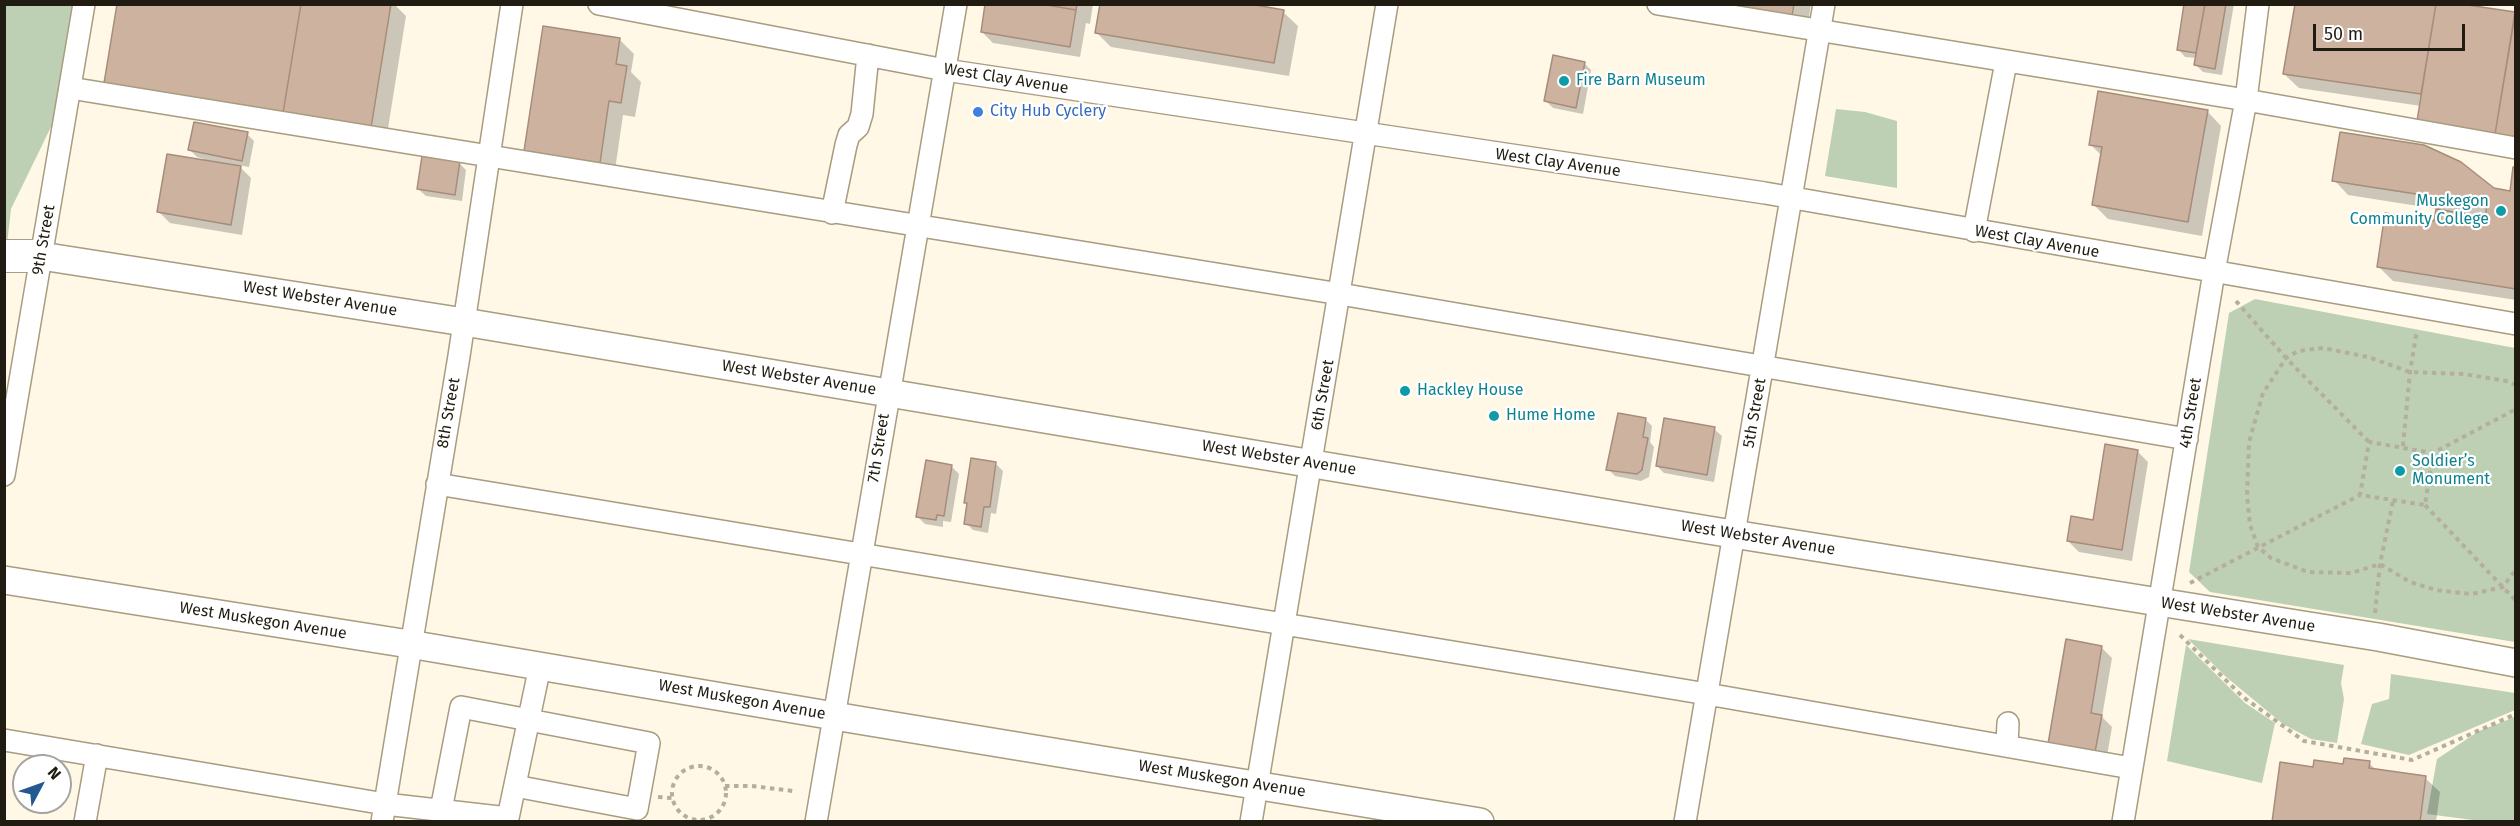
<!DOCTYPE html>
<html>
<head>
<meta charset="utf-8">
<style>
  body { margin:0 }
  #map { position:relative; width:2520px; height:826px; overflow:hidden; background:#fff8e6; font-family:"Fira Sans",sans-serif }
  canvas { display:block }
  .frame { position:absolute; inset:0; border:6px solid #201c11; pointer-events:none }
  .north { position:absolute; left:12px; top:754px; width:60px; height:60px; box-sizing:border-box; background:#fff; border:2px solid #a6a4a0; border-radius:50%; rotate:49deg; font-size:16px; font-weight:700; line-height:24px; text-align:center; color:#201c11 }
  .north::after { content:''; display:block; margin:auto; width:21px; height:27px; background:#245891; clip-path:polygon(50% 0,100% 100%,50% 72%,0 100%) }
  .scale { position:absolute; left:2313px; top:24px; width:152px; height:27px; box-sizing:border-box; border:3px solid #201c11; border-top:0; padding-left:8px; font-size:18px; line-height:21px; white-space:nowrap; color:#201c11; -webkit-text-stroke:4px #fff; paint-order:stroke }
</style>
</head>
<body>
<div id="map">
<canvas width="2520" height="826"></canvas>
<div class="frame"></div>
<div class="north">N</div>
<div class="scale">50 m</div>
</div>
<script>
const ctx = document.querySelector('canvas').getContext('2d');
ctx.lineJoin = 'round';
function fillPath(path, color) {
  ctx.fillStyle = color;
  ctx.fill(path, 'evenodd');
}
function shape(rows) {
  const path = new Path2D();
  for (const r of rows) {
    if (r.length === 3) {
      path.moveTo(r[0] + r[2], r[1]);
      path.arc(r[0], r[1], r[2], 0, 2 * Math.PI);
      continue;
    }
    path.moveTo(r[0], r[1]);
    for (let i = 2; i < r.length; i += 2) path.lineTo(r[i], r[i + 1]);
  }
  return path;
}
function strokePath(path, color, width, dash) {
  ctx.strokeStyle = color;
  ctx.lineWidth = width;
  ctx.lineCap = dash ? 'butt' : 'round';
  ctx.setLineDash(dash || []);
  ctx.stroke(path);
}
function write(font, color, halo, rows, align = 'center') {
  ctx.font = font + ' "Fira Sans",sans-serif';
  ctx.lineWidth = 4.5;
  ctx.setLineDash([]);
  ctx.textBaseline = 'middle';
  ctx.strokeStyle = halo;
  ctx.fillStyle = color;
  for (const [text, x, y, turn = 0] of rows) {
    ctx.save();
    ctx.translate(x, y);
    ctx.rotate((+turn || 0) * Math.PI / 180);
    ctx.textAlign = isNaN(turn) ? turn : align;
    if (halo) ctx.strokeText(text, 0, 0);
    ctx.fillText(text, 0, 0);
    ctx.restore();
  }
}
fillPath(shape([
  [5,5,84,5,70,88,11,209,5,262],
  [1836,109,1865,112,1897,121,1897,188,1825,176],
  [2255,299,2515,348,2515,642,2210,592,2189,572,2229,313],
  [2188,639,2344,665,2341,683,2344,699,2337,743,2311,739,2283,724,2225,676],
  [2186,645,2245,703,2275,723,2262,783,2167,761],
  [2391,674,2515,693,2515,710,2409,755,2361,744,2372,704,2389,699],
  [2515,717,2515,821,2480,821,2427,814,2437,759,2479,731]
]), '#bdd0b4');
fillPath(shape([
  [118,4,394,4,406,16,386,141],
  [987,4,1093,4,1090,24,1086,23,1080,57,993,43,982,32],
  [1704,4,1811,4,1806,37],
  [2186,4,2234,4,2222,75,2203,72,2196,65,2197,58,2185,57,2178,49],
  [2297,4,2446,4,2516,16,2516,149,2421,106,2299,88,2284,74],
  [1283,12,1298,26,1289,76,1111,47,1097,33],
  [619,39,634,54,631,72,641,82,635,117,623,115,614,177,540,165,525,151],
  [1584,63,1591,70,1583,114,1553,108,1545,100],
  [2207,111,2221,126,2202,236,2108,219,2094,205,2102,156,2090,144],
  [247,134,254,141,249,167,238,165,251,178,242,235,170,223,159,212,204,161,204,159,197,157,190,150],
  [459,163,466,170,462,201,426,196,418,189],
  [2516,169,2516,300,2393,281,2378,266,2435,223,2437,209,2348,195,2334,180,2511,192],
  [1645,419,1652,426,1650,442,1654,447,1649,477,1641,481,1615,476,1608,469],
  [1714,429,1722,436,1714,482,1664,473,1657,466],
  [2137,451,2148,462,2132,561,2079,552,2068,541,2094,522],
  [996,464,1003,471,996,514,991,513,988,533,973,530,966,523,969,505,966,502],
  [951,466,959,474,951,522,943,521,943,527,925,524,918,517],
  [2101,647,2112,658,2102,717,2112,727,2106,762,2061,754],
  [2369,763,2377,771,2425,778,2440,792,2436,822,2273,822,2314,769]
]), '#0003');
const building = shape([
  [117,4,301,4,283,113,104,83,117,4],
  [301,4,391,4,371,128,283,113,301,4],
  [985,4,1041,4,1076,10,1070,47,981,32,985,4],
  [1041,4,1077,4,1076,10,1041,4],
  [1100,4,1250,4,1284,10,1274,63,1095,33,1100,4],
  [1702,4,1794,4,1791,23,1702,4],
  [2184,4,2205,4,2196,53,2177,50,2184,4],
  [2205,4,2226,4,2215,69,2194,65,2205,4],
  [2295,4,2436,4,2421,94,2283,74,2295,4],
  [2436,4,2461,4,2515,12,2495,134,2417,121,2436,4],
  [2515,15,2516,15,2516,137,2495,134,2515,15],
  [543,26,620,38,616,64,627,66,621,103,609,101,600,163,524,151,543,26],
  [1553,55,1585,62,1576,108,1544,101,1553,55],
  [2098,91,2208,110,2188,222,2092,205,2102,147,2089,145,2098,91],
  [194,122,248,132,242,161,188,150,194,122],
  [2340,132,2424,145,2461,162,2494,188,2510,191,2513,167,2516,167,2516,289,2377,267,2385,213,2434,221,2436,209,2485,217,2487,205,2332,181,2340,132],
  [167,154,241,166,231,225,157,212,167,154],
  [422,156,460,161,455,195,417,189,422,156],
  [1618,413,1646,418,1643,437,1648,438,1642,470,1637,474,1606,470,1618,413],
  [1664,418,1715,427,1707,475,1656,466,1664,418],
  [2105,444,2138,450,2122,550,2067,541,2071,516,2093,520,2105,444],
  [971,458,996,462,990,507,984,507,981,527,964,524,967,503,964,503,971,458],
  [926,460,952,465,944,516,937,515,936,520,916,517,926,460],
  [2066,639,2102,646,2091,713,2102,715,2095,752,2048,744,2066,639],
  [2344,758,2370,761,2369,768,2426,776,2420,822,2272,822,2280,762,2313,767,2314,760,2343,764,2344,758]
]);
fillPath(building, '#cdb29f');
strokePath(building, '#a78c7b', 1.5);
const minor = shape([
  [599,4,945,70,1765,193,2516,324],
  [1658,4,2246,100,2516,148],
  [70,88,1340,294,2187,439],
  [832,213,846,145,849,135,858,127,862,114,868,55],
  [1974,231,2006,62],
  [4,475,84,4],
  [437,484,1707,694,2131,768],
  [4,740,385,804,508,818,540,666],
  [2007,745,2008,723],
  [441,810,461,707,649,743,637,809,515,786],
  [85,822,97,755],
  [382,822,459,356,512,4],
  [816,822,956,4],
  [1251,822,1387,4],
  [1685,822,1824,4],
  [2123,822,2214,272,2246,100,2258,4]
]);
const major = shape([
  [41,256,464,322,1708,530,2378,637,2516,663],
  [4,580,409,644,858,720,1480,822]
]);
const highway = shape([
  [4,256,41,256]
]);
strokePath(minor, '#a89c81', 24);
strokePath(major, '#a89c81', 30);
strokePath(highway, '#a89c81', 34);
strokePath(shape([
  [2236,301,2286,358,2369,442],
  [2516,385,2506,381,2464,374,2410,372,2368,357,2323,348,2298,351,2286,358,2263,393,2249,442,2247,496,2250,525,2258,547,2271,558,2308,572,2351,573,2380,564,2410,582,2436,590,2472,594,2503,587,2516,569],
  [2403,446,2410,372,2417,330],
  [2433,453,2425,505,2360,495,2369,442,2433,453,2516,409],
  [2425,505,2516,601],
  [2190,583,2360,495],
  [2375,613,2380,564,2393,501],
  [2180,635,2243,697,2304,741,2412,760,2516,714],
  [699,793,27],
  [725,786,752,786,793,791],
  [658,797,672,798]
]), '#b4ae9f', 4, [4.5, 4.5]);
strokePath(minor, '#fff', 21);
strokePath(major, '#fff', 27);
strokePath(highway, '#fff', 32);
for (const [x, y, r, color] of [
  [1564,81,6,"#0f9aa8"],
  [978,112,6,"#3f7fe0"],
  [2501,211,6,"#0f9aa8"],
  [1405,391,6,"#0f9aa8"],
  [1494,416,6,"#0f9aa8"],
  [2400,471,6,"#0f9aa8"]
]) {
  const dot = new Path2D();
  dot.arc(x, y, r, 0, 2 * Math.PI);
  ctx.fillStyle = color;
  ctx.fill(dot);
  strokePath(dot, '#fff', 2);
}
write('16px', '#201c11', '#fff', [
  ["West Clay Avenue",1006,79,9],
  ["West Clay Avenue",1558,163,8],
  ["9th Street",44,240,-80],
  ["West Clay Avenue",2037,242,10],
  ["West Webster Avenue",320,299,9],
  ["West Webster Avenue",799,378,9],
  ["6th Street",1323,395,-80],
  ["8th Street",449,413,-80],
  ["5th Street",1755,413,-80],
  ["4th Street",2191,413,-81],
  ["7th Street",879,448,-81],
  ["West Webster Avenue",1279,458,9],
  ["West Webster Avenue",1758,538,9],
  ["West Webster Avenue",2238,615,9],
  ["West Muskegon Avenue",263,621,9],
  ["West Muskegon Avenue",742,700,10],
  ["West Muskegon Avenue",1222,779,9]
]);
write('16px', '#0d838f', '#fff', [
  ["Fire Barn Museum",1576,81],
  ["Muskegon",2489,202,"right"],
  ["Community College",2489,220,"right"],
  ["Hackley House",1417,391],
  ["Hume Home",1506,416],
  ["Soldier’s",2412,462],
  ["Monument",2412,480]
], 'left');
write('16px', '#366cbe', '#fff', [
  ["City Hub Cyclery",990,112]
], 'left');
</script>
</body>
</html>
